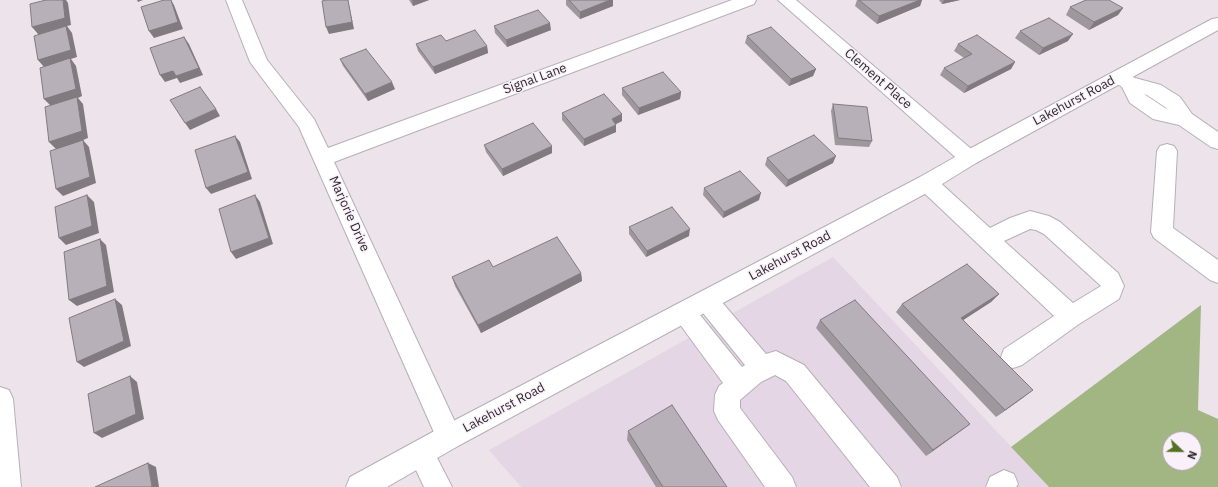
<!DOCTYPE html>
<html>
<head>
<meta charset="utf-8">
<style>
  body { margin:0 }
  #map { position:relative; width:1218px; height:487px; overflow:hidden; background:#ece3eb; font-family:"IBM Plex Sans",sans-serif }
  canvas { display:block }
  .north { position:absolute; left:1162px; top:431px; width:40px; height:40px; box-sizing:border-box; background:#f9f0f9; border:1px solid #a7a0a7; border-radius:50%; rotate:112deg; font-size:11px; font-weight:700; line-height:16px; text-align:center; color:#2c292c }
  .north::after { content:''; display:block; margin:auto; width:14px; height:18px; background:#577124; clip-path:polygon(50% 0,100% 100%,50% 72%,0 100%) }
</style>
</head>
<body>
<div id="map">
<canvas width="1218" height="487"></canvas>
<div class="north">N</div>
</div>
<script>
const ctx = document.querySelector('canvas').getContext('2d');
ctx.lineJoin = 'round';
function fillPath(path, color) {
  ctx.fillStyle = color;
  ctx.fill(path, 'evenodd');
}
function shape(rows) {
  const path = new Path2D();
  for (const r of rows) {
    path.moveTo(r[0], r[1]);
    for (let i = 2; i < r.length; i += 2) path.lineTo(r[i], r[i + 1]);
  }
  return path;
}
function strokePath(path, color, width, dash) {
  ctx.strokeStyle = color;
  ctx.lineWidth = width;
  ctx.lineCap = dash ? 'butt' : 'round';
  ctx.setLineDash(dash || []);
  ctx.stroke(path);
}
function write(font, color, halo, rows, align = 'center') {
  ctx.font = font + ' "IBM Plex Sans",sans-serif';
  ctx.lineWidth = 3;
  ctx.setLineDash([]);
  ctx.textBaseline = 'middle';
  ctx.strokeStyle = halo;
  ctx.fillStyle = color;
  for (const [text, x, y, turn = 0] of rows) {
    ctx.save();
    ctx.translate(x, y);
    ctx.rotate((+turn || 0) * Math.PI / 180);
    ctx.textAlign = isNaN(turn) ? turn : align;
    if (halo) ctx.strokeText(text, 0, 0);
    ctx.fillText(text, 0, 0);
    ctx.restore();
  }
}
fillPath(shape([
  [833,257,1049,487,521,487,489,450]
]), '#e5d6e5');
fillPath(shape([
  [1201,305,1198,410,1218,419,1218,487,1049,487,1011,447],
  [1170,439,1194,439,1194,463,1170,463]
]), '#a2b683');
const minor = shape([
  [226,0,242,0,267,60,314,119,328,148,732,0,756,0,754,4,334,162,462,437,458,446,449,450,440,446,299,127,250,62,226,0],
  [778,0,796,0,976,153,979,158,976,163,969,165,962,163,778,0],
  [1119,71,1135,78,1161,85,1180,97,1192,114,1218,132,1218,149,1211,147,1179,125,1153,119,1130,103,1122,87,1113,81,1110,77,1113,73,1119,71],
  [1144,94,1147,95,1168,109,1165,108,1144,94],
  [1167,144,1174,146,1177,151,1173,228,1218,260,1218,283,1210,280,1154,238,1151,232,1157,151,1160,146,1167,144],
  [927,175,934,177,990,228,1010,218,1030,211,1049,216,1060,222,1118,273,1124,286,1119,299,1079,324,1022,365,1013,368,1004,365,1001,357,1004,349,1054,316,920,189,917,183,920,177,927,175],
  [1030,229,1036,230,1044,234,1101,286,1073,303,1004,241,1030,229],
  [707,291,715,294,766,354,776,351,804,365,897,477,901,487,870,487,786,381,775,375,761,382,740,400,740,408,792,477,796,487,765,487,718,420,714,411,715,395,719,386,723,383,676,319,672,312,676,305,684,302,692,305,742,367,745,365,699,308,695,301,699,294,707,291],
  [0,387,9,390,13,399,21,487,0,487,0,387],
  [421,440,430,444,452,487,424,487,408,453,412,444,421,440],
  [1004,470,1014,474,1018,484,1016,487,986,487,990,477,1004,470]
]);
const major = shape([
  [1218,18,1218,30,976,163,934,189,458,446,387,487,346,487,350,477,440,428,920,177,962,153,1212,19,1218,18]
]);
strokePath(minor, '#b7afb7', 2);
strokePath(major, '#b7afb7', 2);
fillPath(minor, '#fff');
fillPath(major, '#fff');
fillPath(shape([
  [409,0,429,0,413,6],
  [566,0,613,0,613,6,580,19,566,5],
  [857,0,922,0,920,6,877,24,855,6],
  [939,0,960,0,942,4],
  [1070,7,1123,8,1118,15,1089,30,1066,15],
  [494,26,551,30,507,47,495,33],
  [1020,31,1068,41,1039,55,1015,38],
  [747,36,816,69,813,76,789,86,745,43],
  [446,41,487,46,488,53,435,74,418,51,416,44],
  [958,44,1015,62,1011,69,964,93,940,75,944,68,964,58,954,51],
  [340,59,395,89,368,101,343,66],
  [622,88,681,92,680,99,638,115,622,95],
  [833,104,872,141,869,147,835,145,831,111],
  [562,113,622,114,622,121,616,124,616,132,584,146,562,120],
  [484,145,552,153,503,176,486,152],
  [767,158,833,163,786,187,765,165],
  [704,188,759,200,723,218,703,195],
  [629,227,689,236,646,257,629,234],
  [493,267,581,273,582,281,481,333,455,286,452,277],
  [999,294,991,302,963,320,1024,397,996,417,896,312,902,304],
  [820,320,970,424,962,430,926,456,816,328],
  [628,431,727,487,656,487,627,440]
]), '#9e979e');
fillPath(shape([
  [63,0,66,0,68,3,71,25,67,26,72,33,77,57,71,59,76,66,82,96,78,98,83,104,88,138,83,140,89,147,96,183,63,196,56,189,56,149,49,142,51,106,44,99,44,67,38,60,38,34,32,27],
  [137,0,143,0,138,2],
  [171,0,174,5,183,29,154,38,149,31],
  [348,0,354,29,329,34,326,27],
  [412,0,429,0,413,6],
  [610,0,613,0,613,6,580,19,580,12],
  [920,0,922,0,920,6,877,24,879,16],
  [944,0,960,0,942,4],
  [1123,8,1118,15,1089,30,1094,22],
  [550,23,551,30,507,47,506,40],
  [1073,34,1068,41,1039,55,1043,48],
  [184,37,189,44,203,75,180,83,177,78,165,82,160,75],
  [487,46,488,53,435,74,433,67],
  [1015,62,1011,69,964,93,968,86],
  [816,69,813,76,789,86,791,79],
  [392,82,395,89,368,101,365,94],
  [681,92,680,99,638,115,639,108],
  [216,109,220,116,190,130,185,123],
  [622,114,622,121,612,126,612,119],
  [616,125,616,132,584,146,584,139],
  [235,136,240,142,252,179,211,194,206,188],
  [552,146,552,153,503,176,502,169],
  [836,156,833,163,786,187,788,180],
  [761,193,759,200,723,218,724,212],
  [87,195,94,202,99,233,66,245,59,238],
  [255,195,260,202,273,244,236,259,231,252],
  [690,229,689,236,646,257,647,251],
  [100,239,106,245,114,292,77,306,69,300],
  [581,273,582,281,481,333,478,325],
  [999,294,991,302,954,326,961,318],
  [115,299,122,305,131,346,84,367,77,362],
  [130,376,137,382,144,419,102,438,94,433],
  [1033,390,1024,397,996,417,1005,410],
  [970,424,962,430,926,456,933,450],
  [148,463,156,467,159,487,152,487]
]), '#817b81');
const building = shape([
  [46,0,63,0,65,18,32,27,30,4,46,0],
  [164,0,171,0,178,22,149,31,141,7,164,0],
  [326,0,348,0,352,22,326,27,322,1,326,0],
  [569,0,610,0,580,12,569,0],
  [859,0,920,0,879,16,859,0],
  [1086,0,1109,0,1123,8,1094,22,1070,7,1086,0],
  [538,10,550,23,506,40,494,26,538,10],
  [1049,18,1073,34,1043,48,1020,31,1049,18],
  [66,26,71,50,38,60,34,36,66,26],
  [771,27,816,69,791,79,747,36,771,27],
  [475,30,487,46,433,67,416,44,441,35,446,41,475,30],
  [977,35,1015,62,968,86,944,68,972,54,958,44,977,35],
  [184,37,199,68,176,76,173,71,160,75,150,48,184,37],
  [366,49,392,82,365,94,340,59,366,49],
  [70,58,76,89,44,99,40,68,70,58],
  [663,72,681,92,639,108,622,88,663,72],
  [200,87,216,109,185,123,170,100,200,87],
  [604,94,622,114,612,119,616,125,584,139,562,113,604,94],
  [77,97,82,131,49,142,45,107,77,97],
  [833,104,867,107,872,141,838,138,833,104],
  [533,123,552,146,502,169,484,145,533,123],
  [814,135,836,156,788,180,767,158,814,135],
  [235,136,248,172,206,188,195,150,235,136],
  [83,140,90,177,56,189,50,151,83,140],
  [740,171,761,193,724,212,704,188,740,171],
  [87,195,92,226,59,238,55,207,87,195],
  [255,195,269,238,231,252,219,209,255,195],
  [672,207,690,229,647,251,629,227,672,207],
  [557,237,581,273,478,325,452,277,489,260,493,267,557,237],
  [100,239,107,286,69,300,64,252,100,239],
  [967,264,999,294,961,318,1033,390,1005,410,902,304,967,264],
  [115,299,124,341,77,362,69,318,115,299],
  [855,300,970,424,933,450,820,320,855,300],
  [130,376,136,414,94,433,88,394,130,376],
  [672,405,727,487,663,487,628,431,672,405],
  [148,463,152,487,95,487,148,463]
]);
fillPath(building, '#b8b0b8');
strokePath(building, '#817b81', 1);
write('13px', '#2c292c', '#f9f0f9', [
  ["Signal Lane",535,79,-20],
  ["Clement Place",878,79,41],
  ["Lakehurst Road",1074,101,-28],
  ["Marjorie Drive",349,214,66],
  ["Lakehurst Road",790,256,-28],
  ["Lakehurst Road",504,408,-28]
]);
</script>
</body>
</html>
